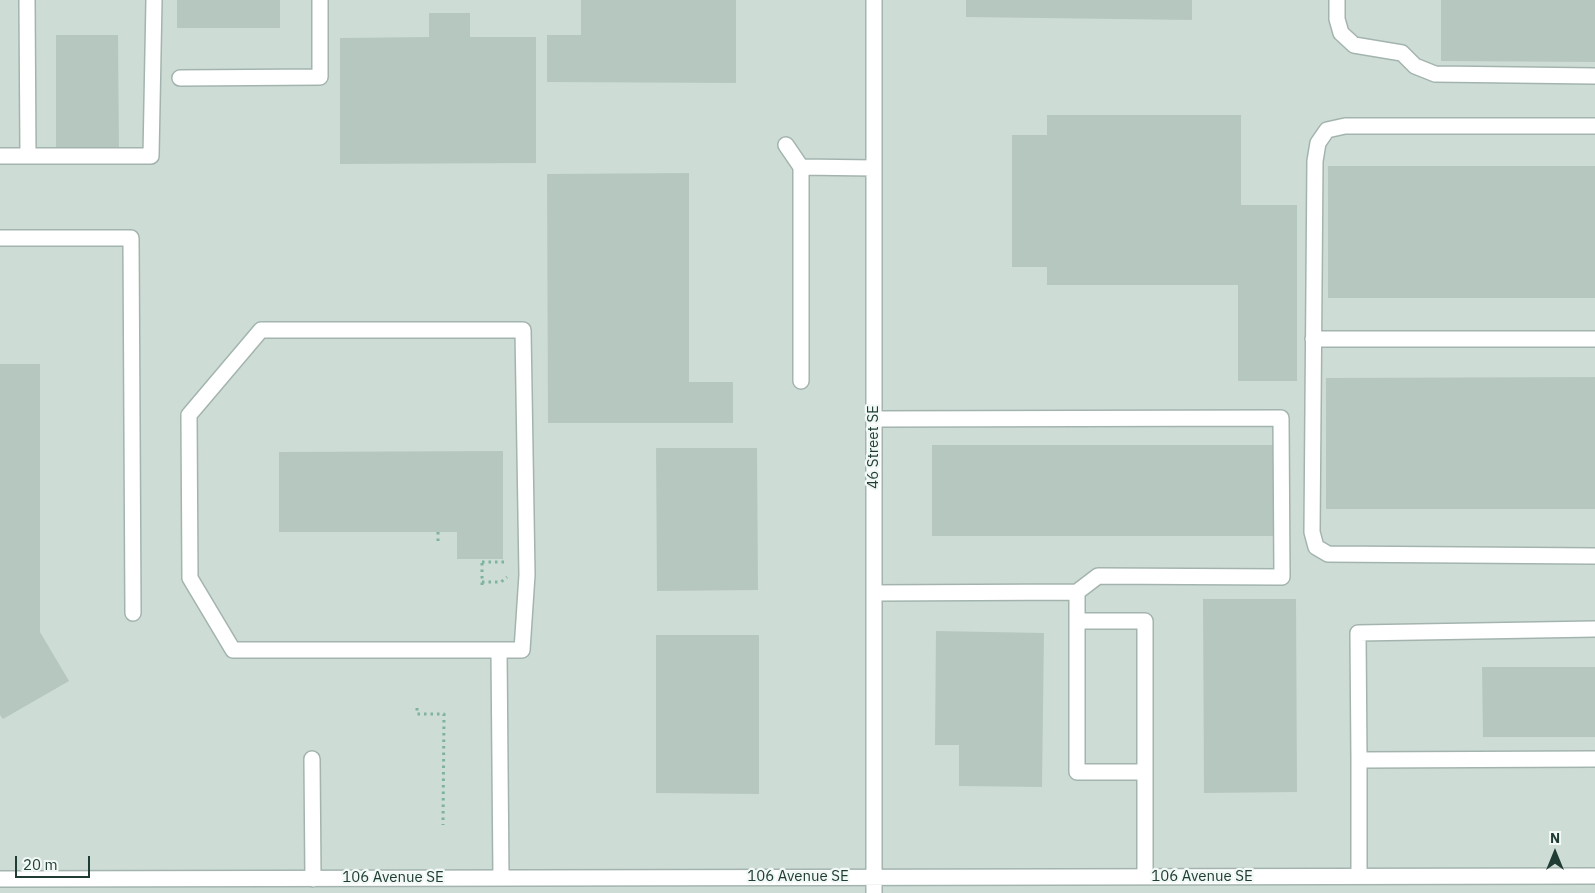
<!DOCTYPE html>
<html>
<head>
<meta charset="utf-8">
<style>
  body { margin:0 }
  #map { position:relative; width:1595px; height:893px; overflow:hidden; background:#e0ece7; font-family:"IBM Plex Sans",sans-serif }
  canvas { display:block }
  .north { position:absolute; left:1530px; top:828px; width:50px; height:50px; -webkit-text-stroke:4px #f1f8f5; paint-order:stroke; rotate:0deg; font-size:14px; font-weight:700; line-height:20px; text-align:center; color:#203d35 }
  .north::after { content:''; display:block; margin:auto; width:18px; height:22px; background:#203d35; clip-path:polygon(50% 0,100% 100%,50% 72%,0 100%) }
  .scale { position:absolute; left:15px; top:856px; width:75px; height:22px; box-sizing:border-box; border:2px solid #203d35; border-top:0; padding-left:6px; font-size:15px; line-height:18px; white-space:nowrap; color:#203d35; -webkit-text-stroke:4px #f1f8f5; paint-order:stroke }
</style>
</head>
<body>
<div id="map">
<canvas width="1595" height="893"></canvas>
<div class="north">N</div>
<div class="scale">20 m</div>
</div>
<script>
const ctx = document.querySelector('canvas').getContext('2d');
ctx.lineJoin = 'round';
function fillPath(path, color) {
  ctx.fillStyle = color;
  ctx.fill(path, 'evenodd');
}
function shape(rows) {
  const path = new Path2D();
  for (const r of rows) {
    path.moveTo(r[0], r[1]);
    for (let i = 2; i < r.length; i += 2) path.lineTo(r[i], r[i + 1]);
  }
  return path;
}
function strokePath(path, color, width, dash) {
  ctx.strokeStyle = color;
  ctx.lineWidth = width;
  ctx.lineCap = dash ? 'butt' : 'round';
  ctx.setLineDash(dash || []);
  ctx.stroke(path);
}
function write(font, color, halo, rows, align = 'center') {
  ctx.font = font + ' "IBM Plex Sans",sans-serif';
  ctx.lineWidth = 4.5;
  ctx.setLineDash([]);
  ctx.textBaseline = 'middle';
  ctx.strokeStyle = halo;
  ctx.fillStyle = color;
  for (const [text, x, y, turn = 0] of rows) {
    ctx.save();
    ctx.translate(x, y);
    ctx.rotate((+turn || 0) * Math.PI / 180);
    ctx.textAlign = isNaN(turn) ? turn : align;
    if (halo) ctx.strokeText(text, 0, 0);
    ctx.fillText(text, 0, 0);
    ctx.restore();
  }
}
fillPath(shape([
  [0,0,1595,0,1595,893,0,893]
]), '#cedcd6');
fillPath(shape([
  [177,0,280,0,280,28,177,28],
  [581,0,736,0,736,83,547,82,547,35,581,35],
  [966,0,1192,0,1192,20,966,17],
  [1441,0,1595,0,1595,62,1441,61],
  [429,13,470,13,470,37,536,37,536,163,340,164,340,38,429,37],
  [56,35,118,35,119,151,56,151],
  [1047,115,1241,115,1241,205,1297,205,1297,381,1238,381,1238,285,1047,285,1047,267,1012,267,1012,135,1047,135],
  [1328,166,1595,166,1595,298,1328,298],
  [689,173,689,382,733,382,733,423,548,423,547,174],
  [0,364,40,364,40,632,69,681,3,719,0,715],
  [1595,377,1595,509,1326,509,1326,378],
  [932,445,1273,445,1273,536,932,536],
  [656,448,757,448,758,590,657,591],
  [503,451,503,559,457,559,457,532,279,532,279,452],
  [1203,599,1296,599,1297,792,1204,793],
  [936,631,1044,633,1042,787,959,786,959,745,935,745],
  [656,635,759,635,759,794,656,793],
  [1482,667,1595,667,1595,737,1483,737]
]), '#b6c7c0');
const minor = shape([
  [27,0,28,156],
  [874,0,874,893],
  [1337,0,1337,19,1341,33,1354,45,1402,53,1415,66,1435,74,1595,76],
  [180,78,320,77,320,0],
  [1595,126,1345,126,1327,130,1318,143,1315,161,1312,532,1316,547,1328,554,1595,556],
  [786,145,801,167,801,381],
  [0,156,151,156,154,0],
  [801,167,874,168],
  [0,238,131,238,133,613],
  [261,330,523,330,527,575,522,650,233,650,190,578,189,415,261,330],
  [1313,339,1595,339],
  [874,419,1281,418,1282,577,1098,576,1077,592,874,593],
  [1077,592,1077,772,1145,772,1145,877],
  [1077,621,1145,621,1145,772],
  [1595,629,1358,633,1359,760,1595,759],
  [499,650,501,878],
  [312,759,313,879],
  [1359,876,1359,760],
  [0,879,1595,876]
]);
strokePath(minor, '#a3b4ae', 18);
strokePath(shape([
  [438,532,438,542],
  [482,562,506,562],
  [482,582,501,582,507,577],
  [482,585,482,559],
  [417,708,417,714,444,714,443,825]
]), '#7fb1a1', 3, [2.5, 4]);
strokePath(minor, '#fff', 15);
write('15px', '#203d35', '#f1f8f5', [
  ["46 Street SE",874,447,-90],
  ["106 Avenue SE",798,877],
  ["106 Avenue SE",1202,877],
  ["106 Avenue SE",393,878]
]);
</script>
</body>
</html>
